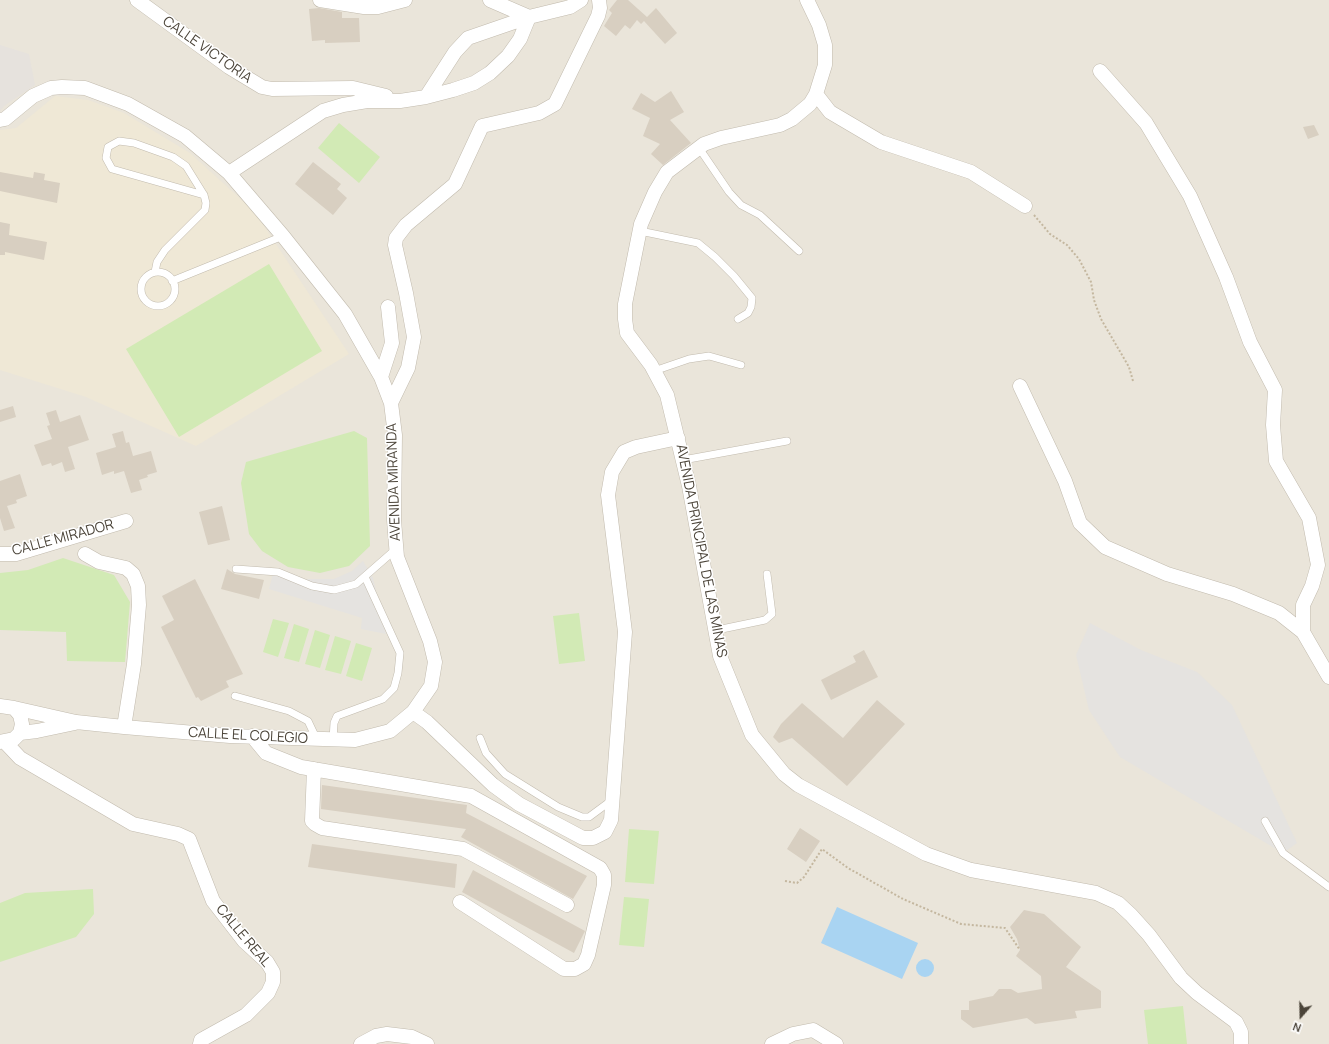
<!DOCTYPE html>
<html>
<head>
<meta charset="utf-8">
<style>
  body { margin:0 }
  #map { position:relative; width:1329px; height:1044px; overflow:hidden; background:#f6f3ec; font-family:Manrope,sans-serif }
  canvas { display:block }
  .north { position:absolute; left:1281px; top:996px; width:40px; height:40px; -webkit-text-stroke:3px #fff; paint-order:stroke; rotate:200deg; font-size:11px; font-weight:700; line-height:16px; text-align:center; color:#4b4439 }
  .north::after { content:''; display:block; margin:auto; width:14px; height:18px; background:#4b4439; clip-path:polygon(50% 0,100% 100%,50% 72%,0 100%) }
</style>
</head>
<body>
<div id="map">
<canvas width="1329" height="1044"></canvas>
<div class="north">N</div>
</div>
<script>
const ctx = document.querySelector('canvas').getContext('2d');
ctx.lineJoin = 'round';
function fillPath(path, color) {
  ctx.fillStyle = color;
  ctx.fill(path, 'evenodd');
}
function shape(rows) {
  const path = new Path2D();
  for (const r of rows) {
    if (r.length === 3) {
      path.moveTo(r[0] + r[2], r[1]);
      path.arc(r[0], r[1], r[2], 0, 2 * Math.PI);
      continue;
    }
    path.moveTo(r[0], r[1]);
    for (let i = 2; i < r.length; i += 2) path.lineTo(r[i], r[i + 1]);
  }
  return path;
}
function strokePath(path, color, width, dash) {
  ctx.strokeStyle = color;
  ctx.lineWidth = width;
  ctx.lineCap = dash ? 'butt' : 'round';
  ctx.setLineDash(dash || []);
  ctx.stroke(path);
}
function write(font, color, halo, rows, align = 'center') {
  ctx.font = font + ' Manrope,sans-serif';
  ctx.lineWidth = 3;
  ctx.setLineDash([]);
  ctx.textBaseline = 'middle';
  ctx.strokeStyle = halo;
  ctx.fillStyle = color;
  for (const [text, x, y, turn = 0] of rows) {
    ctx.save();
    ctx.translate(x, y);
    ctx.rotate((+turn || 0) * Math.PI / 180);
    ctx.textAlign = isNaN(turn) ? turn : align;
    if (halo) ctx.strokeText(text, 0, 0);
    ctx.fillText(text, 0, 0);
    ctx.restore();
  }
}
fillPath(shape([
  [0,0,1329,0,1329,1044,0,1044]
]), '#eae5da');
fillPath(shape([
  [0,45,29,54,35,85,4,106,0,111]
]), '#e6e2dd');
fillPath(shape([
  [55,96,88,100,124,113,190,153,254,211,349,354,196,446,86,397,0,370,0,130,16,128]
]), '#efe8d6');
fillPath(shape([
  [339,123,380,157,359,183,318,148],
  [269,264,322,351,179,437,126,349],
  [354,431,367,438,370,546,349,566,320,573,288,567,262,551,249,534,241,483,246,462],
  [63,558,114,575,130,602,125,662,67,661,66,632,0,630,0,573,28,570],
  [579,613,585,661,559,664,553,616],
  [273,619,289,623,278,657,263,652],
  [294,624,309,629,299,662,284,658],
  [315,630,330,635,320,668,305,664],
  [335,636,351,641,341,674,325,670],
  [356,643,372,648,362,681,346,676],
  [629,829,659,831,654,884,625,882],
  [93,889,94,914,76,937,0,962,0,903,25,893],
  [624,897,649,899,644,947,619,945],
  [1183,1006,1187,1044,1148,1044,1144,1010]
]), '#d2eab5');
fillPath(shape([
  [363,561,373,578,386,634,361,629,362,618,269,589,274,570,304,579,334,579,352,571],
  [1090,623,1141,650,1197,672,1232,705,1297,843,1283,853,1120,757,1089,710,1076,655]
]), '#e5e3e0');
fillPath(shape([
  [837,907,918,943,902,979,821,943],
  [925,968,9]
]), '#a9d4f2');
fillPath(shape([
  [617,0,628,0,647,17,656,8,677,33,665,44,644,21,641,24,637,20,630,29,625,25,616,36,604,26,612,13,609,10],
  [319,8,342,12,342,18,359,18,360,42,325,43,325,40,312,41,309,9],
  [671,91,684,112,670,120,691,143,663,165,651,154,660,144,643,136,650,118,632,109,641,93,655,102],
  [1314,125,1319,135,1308,139,1303,127],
  [313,162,341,184,337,189,347,198,333,215,295,184],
  [0,172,33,178,34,172,45,174,44,180,60,183,57,203,0,191],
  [0,222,10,224,9,235,47,242,44,260,5,252,5,255,0,255],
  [13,406,16,417,0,422,0,410],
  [56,410,60,422,80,415,89,440,68,447,75,469,65,472,62,462,52,466,51,463,42,466,34,445,52,439,47,426,50,425,46,413],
  [123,431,126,443,129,442,133,456,151,451,157,472,147,475,148,477,139,480,142,490,131,493,124,471,114,474,114,471,102,475,96,453,116,447,112,434],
  [20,474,27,496,16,500,17,503,7,506,15,528,4,531,0,518,0,481],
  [222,506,230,540,208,545,199,512],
  [227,569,235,574,264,580,259,599,221,589],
  [195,579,243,674,226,681,229,687,201,701,198,697,196,698,161,627,174,620,162,596],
  [864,650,878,677,831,700,821,680,856,662,853,656],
  [877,700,905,724,847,786,792,738,779,743,773,737,781,724,802,703,843,738],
  [322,785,467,805,466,813,587,876,573,899,461,837,466,829,321,809],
  [800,828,820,841,806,862,787,849],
  [312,844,457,864,455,888,308,867],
  [473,870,585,931,574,953,462,892],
  [1024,910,1044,914,1081,947,1066,967,1101,991,1101,1008,1075,1011,1077,1018,1035,1024,1027,1018,973,1028,961,1019,961,1010,969,1010,969,1001,993,996,999,989,1011,989,1018,993,1042,989,1041,976,1016,956,1020,950,1017,939,1010,927]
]), '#d8cfc1');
const service = shape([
  [699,148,729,192,741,205,760,215,799,251],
  [640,231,698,243,715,257,734,276,752,298,751,307,748,313,738,319],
  [155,272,157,262,165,250,205,210,206,203,204,195,186,166,173,157,134,143,119,141,108,147,106,158,112,169,204,195],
  [158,289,17],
  [172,281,283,236],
  [654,371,689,359,709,356,741,365],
  [683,460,787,441],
  [236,569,278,572,312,586,334,590,356,584,396,549],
  [717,630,765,620,772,614,767,574],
  [235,696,289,711,308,721,317,740],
  [480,738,486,753,505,774,558,807,582,817,589,817,612,800],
  [333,740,334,723,337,716,383,699,394,688,398,673,400,653,365,577],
  [1265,821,1283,853,1329,887]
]);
const minor = shape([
  [137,0,229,67,262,87,272,89,353,88,386,96],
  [320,0,364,7,378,7,405,0],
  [490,0,529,17],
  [807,0,819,25,825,45,825,65,816,94,810,104,792,119,780,125,721,138,704,144,667,172,655,192,641,224,625,304,625,319,627,333,651,365,667,395,689,486,720,656,752,735,784,774,798,785,926,854,971,870,1096,893,1118,903,1131,915,1149,935,1181,978,1197,993,1236,1022,1241,1032,1241,1044],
  [1100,71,1146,123,1190,196,1226,277,1250,342,1275,390,1273,425,1276,461,1309,518,1318,565,1312,586,1303,605,1303,632],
  [816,94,830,112,881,142,971,172,1025,206],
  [426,97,455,52,468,38,529,17],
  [0,120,5,119,33,96,51,88,62,87,85,88,128,104,185,136,229,173,283,236,345,314,381,377,391,403,395,435,394,520,397,557,430,641,435,662,431,686,413,712,390,731,355,740,230,736,124,727,76,722,14,708],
  [229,173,323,111,343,105,367,101,400,101,426,97,453,90,474,83,490,73,508,56,520,39,529,17,570,7,581,0],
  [381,377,392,343,388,307],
  [1020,386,1065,481,1080,523,1105,547,1167,574,1233,594,1279,613,1303,632,1329,677],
  [391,403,408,368,414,337,406,293,395,245,396,238,406,225,455,184,482,126,539,113,555,104,598,16,600,8,599,0],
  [0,554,16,554,126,521],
  [85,554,99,562,126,568,133,574,138,586,139,605,134,664,124,727],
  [0,706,14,708,20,715,22,724,20,733,14,739,0,742],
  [413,712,427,722,493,785,519,804,583,838,593,838,605,832,611,820,625,632,608,495,612,472,624,452,636,447,678,438],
  [20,733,37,731,75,723],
  [252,736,266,753,301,767,471,796,600,868,604,875,604,885,588,955,584,964,575,969,564,969,460,902],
  [5,742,20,758,133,824,178,834,189,839,213,901,244,941,267,962,273,972,273,982,268,993,246,1015,201,1040,200,1044],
  [314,769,312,821,315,824,322,828,463,849,567,905],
  [361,1044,376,1036,387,1034,412,1037,427,1044],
  [772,1044,793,1034,813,1030,836,1044]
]);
strokePath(service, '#c2bbae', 8);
strokePath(minor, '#c2bbae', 15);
strokePath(shape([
  [1034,215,1050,234,1067,245,1079,259,1091,282,1094,300,1101,319,1129,367,1133,381],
  [785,881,797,883,804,877,822,849,848,868,903,899,961,924,1005,928,1020,950]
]), '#c4b79f', 2, [2, 2]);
strokePath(service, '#fff', 7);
strokePath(minor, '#fff', 14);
write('14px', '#4b4439', '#fff', [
  ["CALLE VICTORIA",207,50,35],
  ["AVENIDA MIRANDA",394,482,-92],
  ["CALLE MIRADOR",63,538,-15],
  ["AVENIDA PRINCIPAL DE LAS MINAS",701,551,79],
  ["CALLE EL COLEGIO",248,736,3],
  ["CALLE REAL",243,936,50]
]);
</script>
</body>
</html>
